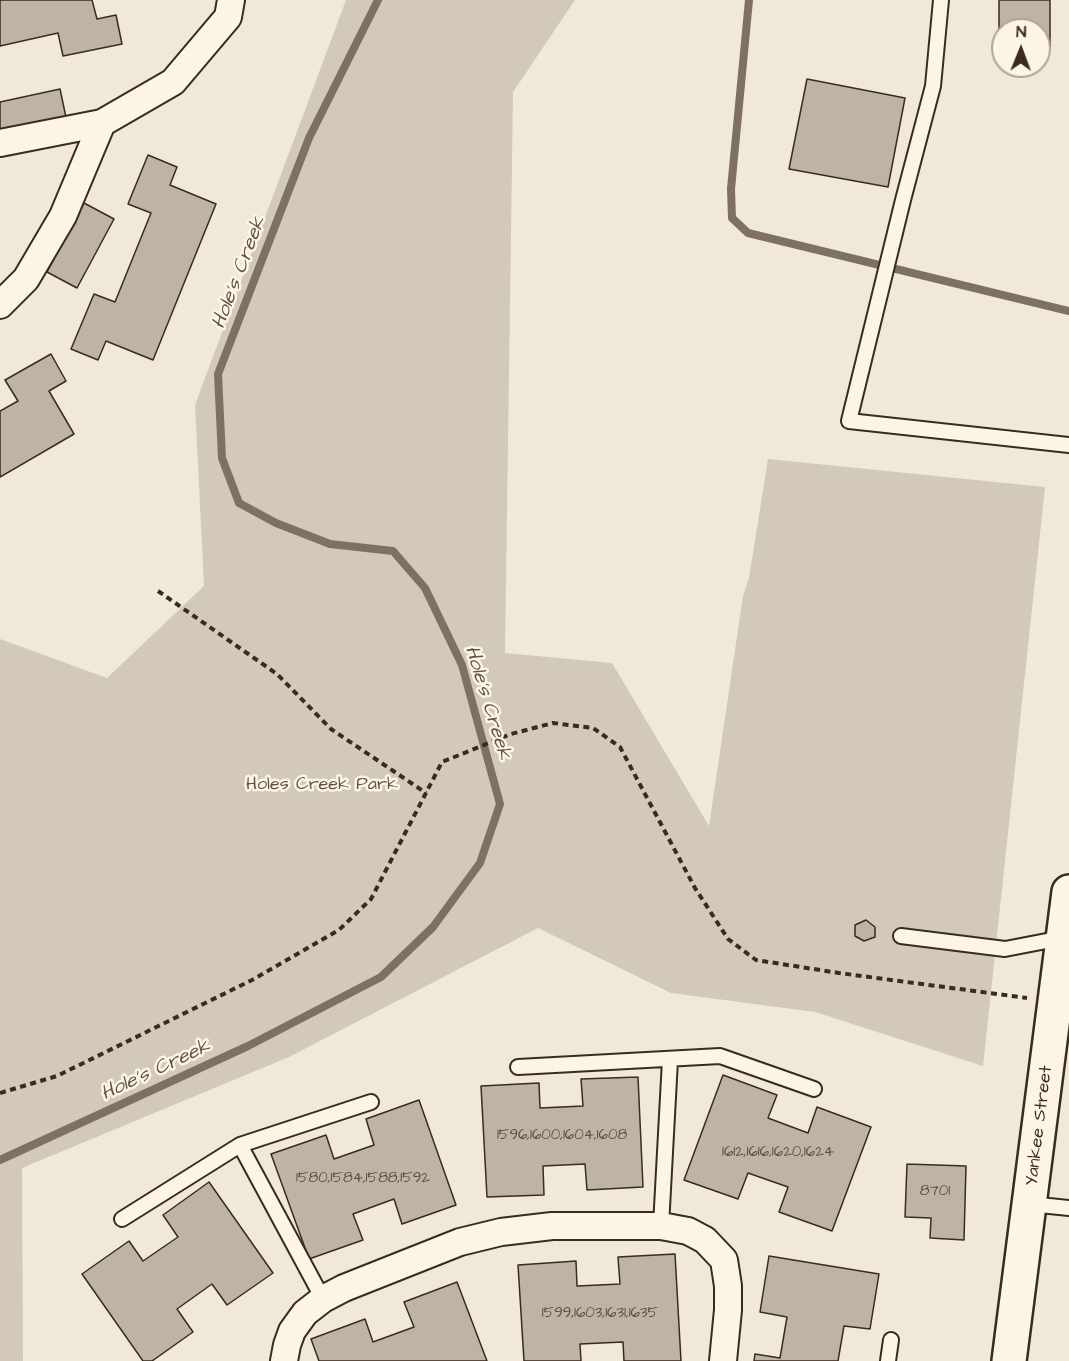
<!DOCTYPE html>
<html>
<head>
<meta charset="utf-8">
<style>
  body { margin:0 }
  #map { position:relative; width:1069px; height:1361px; overflow:hidden; background:#f0e9d9; font-family:"Architects Daughter",sans-serif }
  canvas { display:block }
  .north { position:absolute; left:991px; top:18px; width:60px; height:60px; box-sizing:border-box; background:#fcf5e5; border:2px solid #afa495; border-radius:50%; rotate:1deg; font-size:16px; font-weight:700; line-height:24px; text-align:center; color:#3b2a1e }
  .north::after { content:''; display:block; margin:auto; width:21px; height:27px; background:#3b2a1e; clip-path:polygon(50% 0,100% 100%,50% 72%,0 100%) }
</style>
</head>
<body>
<div id="map">
<canvas width="1069" height="1361"></canvas>
<div class="north">N</div>
</div>
<script>
const ctx = document.querySelector('canvas').getContext('2d');
ctx.lineJoin = 'round';
function fillPath(path, color) {
  ctx.fillStyle = color;
  ctx.fill(path, 'evenodd');
}
function shape(rows) {
  const path = new Path2D();
  for (const r of rows) {
    path.moveTo(r[0], r[1]);
    for (let i = 2; i < r.length; i += 2) path.lineTo(r[i], r[i + 1]);
  }
  return path;
}
function strokePath(path, color, width, dash) {
  ctx.strokeStyle = color;
  ctx.lineWidth = width;
  ctx.lineCap = dash ? 'butt' : 'round';
  ctx.setLineDash(dash || []);
  ctx.stroke(path);
}
function write(font, color, halo, rows, align = 'center') {
  ctx.font = font + ' "Architects Daughter",sans-serif';
  ctx.lineWidth = 5;
  ctx.setLineDash([]);
  ctx.textBaseline = 'middle';
  ctx.strokeStyle = halo;
  ctx.fillStyle = color;
  for (const [text, x, y, turn = 0] of rows) {
    ctx.save();
    ctx.translate(x, y);
    ctx.rotate((+turn || 0) * Math.PI / 180);
    ctx.textAlign = isNaN(turn) ? turn : align;
    if (halo) ctx.strokeText(text, 0, 0);
    ctx.fillText(text, 0, 0);
    ctx.restore();
  }
}
fillPath(shape([
  [346,0,575,0,513,92,505,653,612,663,709,826,743,596,749,578,768,459,1045,487,983,1066,815,1012,671,993,538,928,289,1057,22,1168,23,1361,0,1361,0,639,107,678,204,586,195,405]
]), '#d2c9ba');
strokePath(shape([
  [749,0,731,189,732,218,748,233,1069,311],
  [0,1160,248,1046,381,977,433,927,480,863,500,804,462,665,425,588,393,551,330,544,276,523,239,503,222,458,218,374,309,138,378,0]
]), '#7e7163', 8);
const building = shape([
  [0,0,92,0,97,19,116,15,122,44,63,56,58,33,0,46,0,0],
  [999,0,1050,0,1050,47,1039,47,1039,30,1003,30,1003,47,999,47,999,0],
  [807,79,905,98,888,187,789,169,807,79],
  [60,89,67,122,0,137,0,102,60,89],
  [148,155,177,167,170,185,216,204,153,360,106,341,98,360,71,349,94,294,115,302,151,213,128,204,148,155],
  [84,203,114,219,77,288,47,272,84,203],
  [51,354,66,381,49,391,74,434,0,477,0,411,18,401,5,380,51,354],
  [866,920,875,927,875,937,864,941,855,936,855,925,866,920],
  [723,1075,777,1095,768,1118,808,1133,817,1107,871,1127,832,1231,779,1212,788,1187,748,1173,738,1199,684,1180,723,1075],
  [638,1077,643,1187,587,1190,585,1164,543,1166,544,1195,487,1197,481,1086,539,1083,540,1108,583,1106,581,1079,638,1077],
  [419,1100,456,1205,402,1224,394,1199,353,1214,363,1240,309,1259,271,1154,326,1135,334,1159,374,1145,366,1119,419,1100],
  [907,1164,966,1166,964,1240,930,1238,931,1218,905,1217,907,1164],
  [209,1182,273,1273,227,1305,212,1284,177,1309,193,1332,152,1361,143,1361,82,1274,129,1241,143,1261,178,1237,163,1215,209,1182],
  [675,1254,681,1361,624,1361,623,1342,580,1344,581,1361,524,1361,518,1265,576,1261,577,1286,620,1284,618,1257,675,1254],
  [769,1256,879,1274,870,1329,844,1326,838,1361,754,1361,755,1354,780,1358,787,1317,760,1312,769,1256],
  [457,1282,487,1361,319,1361,311,1339,365,1319,373,1342,414,1327,404,1302,457,1282]
]);
fillPath(building, '#beb3a4');
strokePath(building, '#3b2a1e', 1.5);
const lane = shape([
  [941,0,933,86,903,200,849,421,1069,445],
  [901,936,1005,949,1062,938],
  [518,1067,720,1056,814,1089],
  [240,1145,371,1102],
  [1030,1204,1069,1208],
  [122,1219,240,1145,323,1299],
  [661,1226,670,1060],
  [888,1361,891,1340]
]);
const street = shape([
  [0,143,102,123,173,82,228,17,231,0],
  [0,305,26,279,63,216,102,123],
  [284,1361,287,1345,292,1331,305,1313,323,1299,344,1288,460,1242,501,1232,552,1226,661,1226,688,1231,705,1240,724,1260,728,1286,728,1310,723,1361]
]);
const secondary = shape([
  [1009,1361,1069,892]
]);
strokePath(lane, '#3b2a1e', 18);
strokePath(street, '#3b2a1e', 30);
strokePath(secondary, '#3b2a1e', 38);
strokePath(shape([
  [158,591,277,674,331,729,426,793],
  [0,1093,57,1076,252,980,339,930,371,899,442,762,511,734,553,723,593,728,620,747,695,888,728,939,756,960,839,973,1027,998]
]), '#3b2a1e', 4, [6, 4.5]);
strokePath(lane, '#fcf5e5', 14);
strokePath(street, '#fcf5e5', 26);
strokePath(secondary, '#fcf5e5', 33);
write('15px', '#5c4c40', null, [
  ["1596,1600,1604,1608",562,1136],
  ["1612,1616,1620,1624",778,1153],
  ["1580,1584,1588,1592",363,1179],
  ["8701",935,1192],
  ["1599,1603,1631,1635",600,1314]
]);
write('18px', '#615245', '#fcf5e5', [
  ["Holes Creek Park",322,785]
]);
write('18px', '#3b2a1e', '#fcf5e5', [
  ["Yankee Street",1040,1126,-83]
]);
write('italic 20px', '#625346', '#fcf5e5', [
  ["Hole's Creek",240,273,-69],
  ["Hole's Creek",487,703,73],
  ["Hole's Creek",156,1071,-25]
]);
</script>
</body>
</html>
